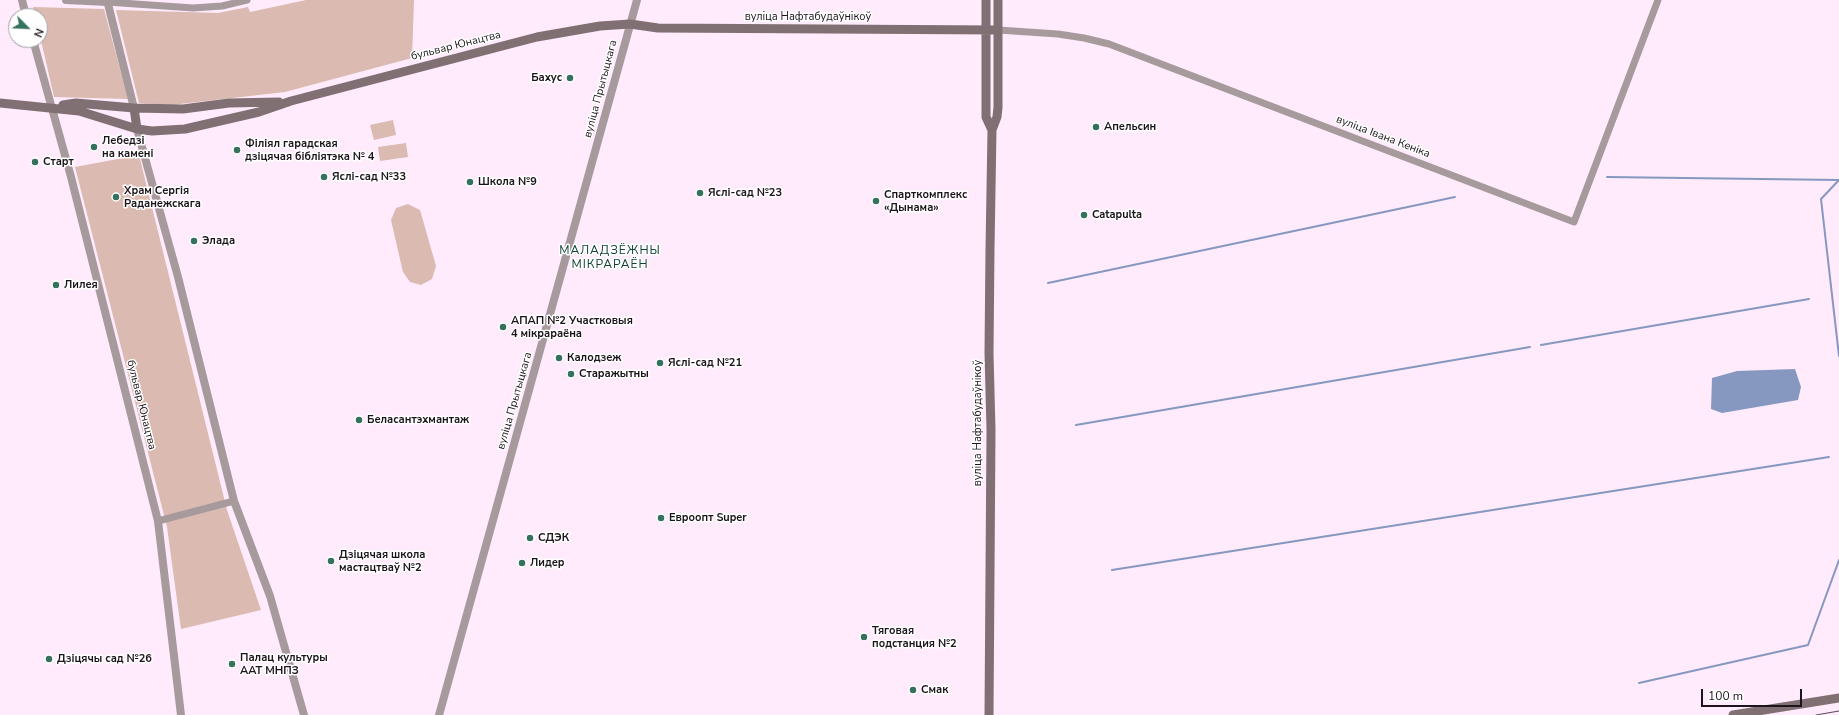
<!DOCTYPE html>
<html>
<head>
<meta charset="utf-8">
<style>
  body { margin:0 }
  #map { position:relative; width:1839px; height:715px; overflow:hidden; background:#ffebfc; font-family:"Nunito Sans",sans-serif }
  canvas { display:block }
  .north { position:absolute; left:8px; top:8px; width:40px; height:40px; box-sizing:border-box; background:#fff; border:1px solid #a4a1a3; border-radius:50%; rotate:114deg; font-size:11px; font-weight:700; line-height:16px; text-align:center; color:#1b141a }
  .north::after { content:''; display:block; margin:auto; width:14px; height:18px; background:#35725d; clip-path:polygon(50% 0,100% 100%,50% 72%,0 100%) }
  .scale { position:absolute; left:1701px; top:689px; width:101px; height:18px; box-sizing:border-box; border:2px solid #1b141a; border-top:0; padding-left:5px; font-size:12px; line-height:14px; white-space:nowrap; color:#1b141a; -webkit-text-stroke:3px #fff; paint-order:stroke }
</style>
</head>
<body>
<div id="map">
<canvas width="1839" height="715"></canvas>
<div class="north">N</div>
<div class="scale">100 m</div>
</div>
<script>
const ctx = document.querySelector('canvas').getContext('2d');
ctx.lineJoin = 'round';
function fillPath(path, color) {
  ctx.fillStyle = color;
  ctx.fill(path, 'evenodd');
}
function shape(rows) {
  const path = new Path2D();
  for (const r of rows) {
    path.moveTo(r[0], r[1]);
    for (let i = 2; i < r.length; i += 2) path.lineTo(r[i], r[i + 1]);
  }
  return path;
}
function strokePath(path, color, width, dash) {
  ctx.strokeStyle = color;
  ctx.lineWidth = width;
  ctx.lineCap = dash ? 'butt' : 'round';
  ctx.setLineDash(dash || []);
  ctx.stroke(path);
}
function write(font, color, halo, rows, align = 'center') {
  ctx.font = font + ' "Nunito Sans",sans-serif';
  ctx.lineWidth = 3;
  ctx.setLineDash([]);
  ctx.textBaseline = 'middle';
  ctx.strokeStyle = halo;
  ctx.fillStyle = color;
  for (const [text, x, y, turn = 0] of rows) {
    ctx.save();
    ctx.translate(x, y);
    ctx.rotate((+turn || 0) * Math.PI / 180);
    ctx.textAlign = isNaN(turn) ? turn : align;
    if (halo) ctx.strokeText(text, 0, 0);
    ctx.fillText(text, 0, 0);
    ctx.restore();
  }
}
fillPath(shape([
  [306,0,414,0,412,58,285,92,171,105,139,103,116,10,218,13,248,7,250,12],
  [33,7,104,9,128,99,54,97,40,36,40,16,35,16],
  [393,120,396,135,374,140,370,125],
  [406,143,408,157,380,161,378,147],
  [139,155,227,510,261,610,181,629,167,527,75,167],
  [408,204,420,210,436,266,432,279,421,285,410,282,403,272,391,220,396,208]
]), '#dbbab1');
fillPath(shape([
  [1795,369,1801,387,1798,400,1722,413,1711,409,1712,378,1737,371]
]), '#8698bf');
strokePath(shape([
  [1607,177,1839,180],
  [1839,180,1821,199,1839,356],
  [1048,283,1455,197],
  [1541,345,1809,299],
  [1076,425,1530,347],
  [1112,570,1829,457],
  [1639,683,1808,645,1839,560]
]), '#8698bf', 2);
strokePath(shape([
  [107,2,193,8,222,6,247,0],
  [998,30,1058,34,1084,38,1109,44,1574,222,1658,0],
  [158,521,234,501]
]), '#a69a9d', 7);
strokePath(shape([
  [22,0,26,16],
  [66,0,107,2],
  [107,0,134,108],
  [33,40,71,177,158,521,181,715],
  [137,129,178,277,234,501,270,596,304,715],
  [439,715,637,0]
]), '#a69a9d', 8);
strokePath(shape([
  [986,0,986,117,992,130],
  [0,103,79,111,137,129,152,131,185,129,259,112,291,101,537,37,600,26,630,24,658,28,998,30],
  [63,105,76,103,134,108,183,109,229,103,279,102],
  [134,108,137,129],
  [989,715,991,430,989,353,990,249,992,130,997,117,998,107,998,0],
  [1733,715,1839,698]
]), '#807074', 9);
strokePath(shape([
  [1816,715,1839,711]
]), '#564b54', 1);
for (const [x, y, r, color] of [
  [570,78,4,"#35725d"],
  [1096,127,4,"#35725d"],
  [94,147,4,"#35725d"],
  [237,150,4,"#35725d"],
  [35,162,4,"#35725d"],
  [324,177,4,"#35725d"],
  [470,182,4,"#35725d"],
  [700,193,4,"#35725d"],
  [116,197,4,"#35725d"],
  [876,201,4,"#35725d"],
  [1084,215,4,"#35725d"],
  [194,241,4,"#35725d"],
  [56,285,4,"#35725d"],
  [503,327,4,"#35725d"],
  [559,358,4,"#35725d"],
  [660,363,4,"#35725d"],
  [571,374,4,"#35725d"],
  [359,420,4,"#35725d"],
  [661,518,4,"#35725d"],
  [530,538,4,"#35725d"],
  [331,561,4,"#35725d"],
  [522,563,4,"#35725d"],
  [864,637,4,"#35725d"],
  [49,659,4,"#35725d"],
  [232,664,4,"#35725d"],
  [913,690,4,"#35725d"]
]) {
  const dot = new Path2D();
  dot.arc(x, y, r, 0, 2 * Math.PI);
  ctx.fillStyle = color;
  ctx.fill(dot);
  strokePath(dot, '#fff', 1.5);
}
write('11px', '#1b141a', '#fff', [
  ["вуліца Нафтабудаўнікоў",808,17],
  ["бульвар Юнацтва",456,46,-14],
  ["вуліца Прытыцкага",601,89,-75],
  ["вуліца Івана Кеніка",1383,137,21],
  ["вуліца Прытыцкага",515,401,-74],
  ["бульвар Юнацтва",141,405,76],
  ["вуліца Нафтабудаўнікоў",978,423,-90]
]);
write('bold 11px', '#1b141a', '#fff', [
  ["Бахус",562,78,"right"],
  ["Апельсин",1104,127],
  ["Лебедзі",102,141],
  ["на камені",102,154],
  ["Філіял гарадская",245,144],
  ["дзіцячая бібліятэка № 4",245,157],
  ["Старт",43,162],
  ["Яслі-сад №33",332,177],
  ["Школа №9",478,182],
  ["Храм Сергія",124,191],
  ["Раданежскага",124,204],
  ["Яслі-сад №23",708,193],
  ["Спарткомплекс",884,195],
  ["«Дынама»",884,208],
  ["Catapulta",1092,215],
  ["Элада",202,241],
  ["Лилея",64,285],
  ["АПАП №2 Участковыя",511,321],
  ["4 мікрараёна",511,334],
  ["Калодзеж",567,358],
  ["Яслі-сад №21",668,363],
  ["Старажытны",579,374],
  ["Беласантэхмантаж",367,420],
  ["Евроопт Super",669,518],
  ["СДЭК",538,538],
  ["Дзіцячая школа",339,555],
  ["мастацтваў №2",339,568],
  ["Лидер",530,563],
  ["Тяговая",872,631],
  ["подстанция №2",872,644],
  ["Палац культуры",240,658],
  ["ААТ МНПЗ",240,671],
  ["Дзіцячы сад №26",57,659],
  ["Смак",921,690]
], 'left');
ctx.letterSpacing = '1px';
write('12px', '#0f4333', '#fff', [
  ["МАЛАДЗЁЖНЫ",610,251],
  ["МІКРАРАЁН",610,265]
]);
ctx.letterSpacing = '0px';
</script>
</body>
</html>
